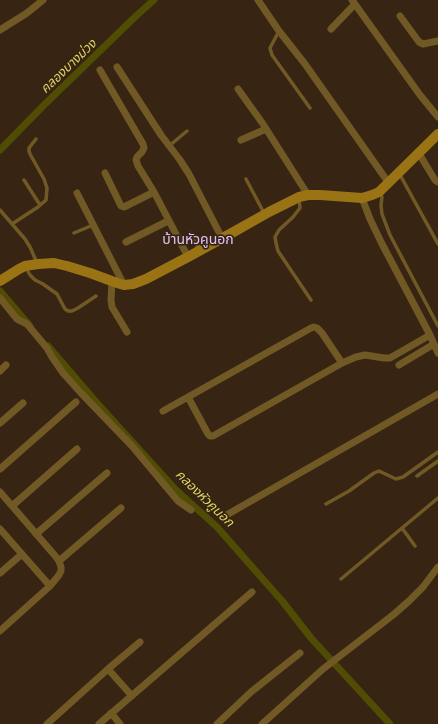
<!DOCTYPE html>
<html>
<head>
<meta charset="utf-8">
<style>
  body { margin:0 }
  canvas { display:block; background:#372412 }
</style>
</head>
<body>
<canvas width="438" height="724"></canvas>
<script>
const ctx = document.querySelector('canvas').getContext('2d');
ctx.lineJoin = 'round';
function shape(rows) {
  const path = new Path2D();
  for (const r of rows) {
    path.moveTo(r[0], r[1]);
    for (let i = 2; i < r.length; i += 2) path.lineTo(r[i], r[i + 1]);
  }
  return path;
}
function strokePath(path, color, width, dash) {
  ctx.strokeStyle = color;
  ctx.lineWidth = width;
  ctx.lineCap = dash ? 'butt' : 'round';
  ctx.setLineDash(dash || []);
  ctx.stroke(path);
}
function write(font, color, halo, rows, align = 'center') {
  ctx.font = font + ' Roboto,"Noto Sans Thai",sans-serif';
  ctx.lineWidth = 3.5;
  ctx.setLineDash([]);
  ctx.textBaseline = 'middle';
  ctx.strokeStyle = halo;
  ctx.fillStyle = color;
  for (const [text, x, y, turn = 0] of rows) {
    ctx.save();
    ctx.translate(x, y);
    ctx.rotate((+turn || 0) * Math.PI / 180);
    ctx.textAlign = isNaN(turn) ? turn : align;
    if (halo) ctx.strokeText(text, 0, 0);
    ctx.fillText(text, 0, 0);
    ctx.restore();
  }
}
strokePath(shape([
  [0,150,44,105,136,16,154,0],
  [0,291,30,326],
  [48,346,97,403,176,490,217,527,283,602,311,638,390,724]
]), '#504c04', 7);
strokePath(shape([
  [279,31,270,48,272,55,310,108],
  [169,146,187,131],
  [399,173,438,244],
  [246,179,264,213],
  [24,180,40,205],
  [380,193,382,197,381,205,382,214,390,235,438,326],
  [299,199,300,208,293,217,279,230,275,237,276,243,278,251,311,300],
  [0,210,25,239,30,247,37,263],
  [12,224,38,207,46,200,47,188,44,179,30,154,29,151,29,148,36,139],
  [74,233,93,225],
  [190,233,199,250],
  [26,268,30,275,35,280,43,284,57,294,65,309,68,311,72,311,78,308,96,296],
  [417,476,438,461],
  [326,504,349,491,374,473,379,471,396,479,403,477,438,452],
  [415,546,402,528,438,498],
  [341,579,402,528]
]), '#715926', 3.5);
strokePath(shape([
  [258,0,279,31,305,64,388,182],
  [352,0,420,95,438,117],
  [400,16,419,42,423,44,438,41],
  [331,29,355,4],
  [0,30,27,13,43,0],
  [117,67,161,135,180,160,189,174,222,238],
  [100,70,143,144,144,148,142,152,137,157,136,160,138,166,154,192,188,257],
  [238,89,263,124,308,195],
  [241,140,266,129],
  [418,152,435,180,438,182],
  [105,173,121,206,124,207,154,192],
  [77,193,124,285],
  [362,198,370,219,381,242,430,335,438,353],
  [126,242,168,221],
  [112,281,111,300,112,307,127,332],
  [0,298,17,319,27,324,47,348,52,357,63,373,81,393,132,446,178,501,191,510],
  [399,365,434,344],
  [0,371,6,365],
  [188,397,208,434,210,436,213,436,342,363,356,357,365,355,384,358,390,358,430,335],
  [163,411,188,397,311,328,314,327,317,328,322,333,342,363],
  [0,423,23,403],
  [0,469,76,402],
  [0,492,57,558,59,561,61,567,61,571,59,575,50,586,0,631],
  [12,506,77,449],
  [223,517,438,394],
  [0,529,50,586],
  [36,534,107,473],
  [59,561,121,508],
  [0,573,22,554],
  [108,669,140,642],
  [111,713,120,724],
  [47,724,108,669,132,696],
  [99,724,252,592],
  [217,724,251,692,300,653],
  [262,724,323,669,393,615,409,601,423,587,438,567]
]), '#715926', 7);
strokePath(shape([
  [0,281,19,269,25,266,38,264,54,263,67,266,90,273,117,283,124,285,133,284,146,279,188,257,230,234,269,212,299,197,308,195,320,195,362,198,372,195,379,192,438,134]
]), '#997314', 10);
write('italic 13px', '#dcd563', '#372412', [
  ["คลองบางม่วง",69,67,-44],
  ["คลองหัวคูนอก",204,499,44]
]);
write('14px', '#e1c2f7', '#372412', [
  ["บ้านหัวคูนอก",198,240]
]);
</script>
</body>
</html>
